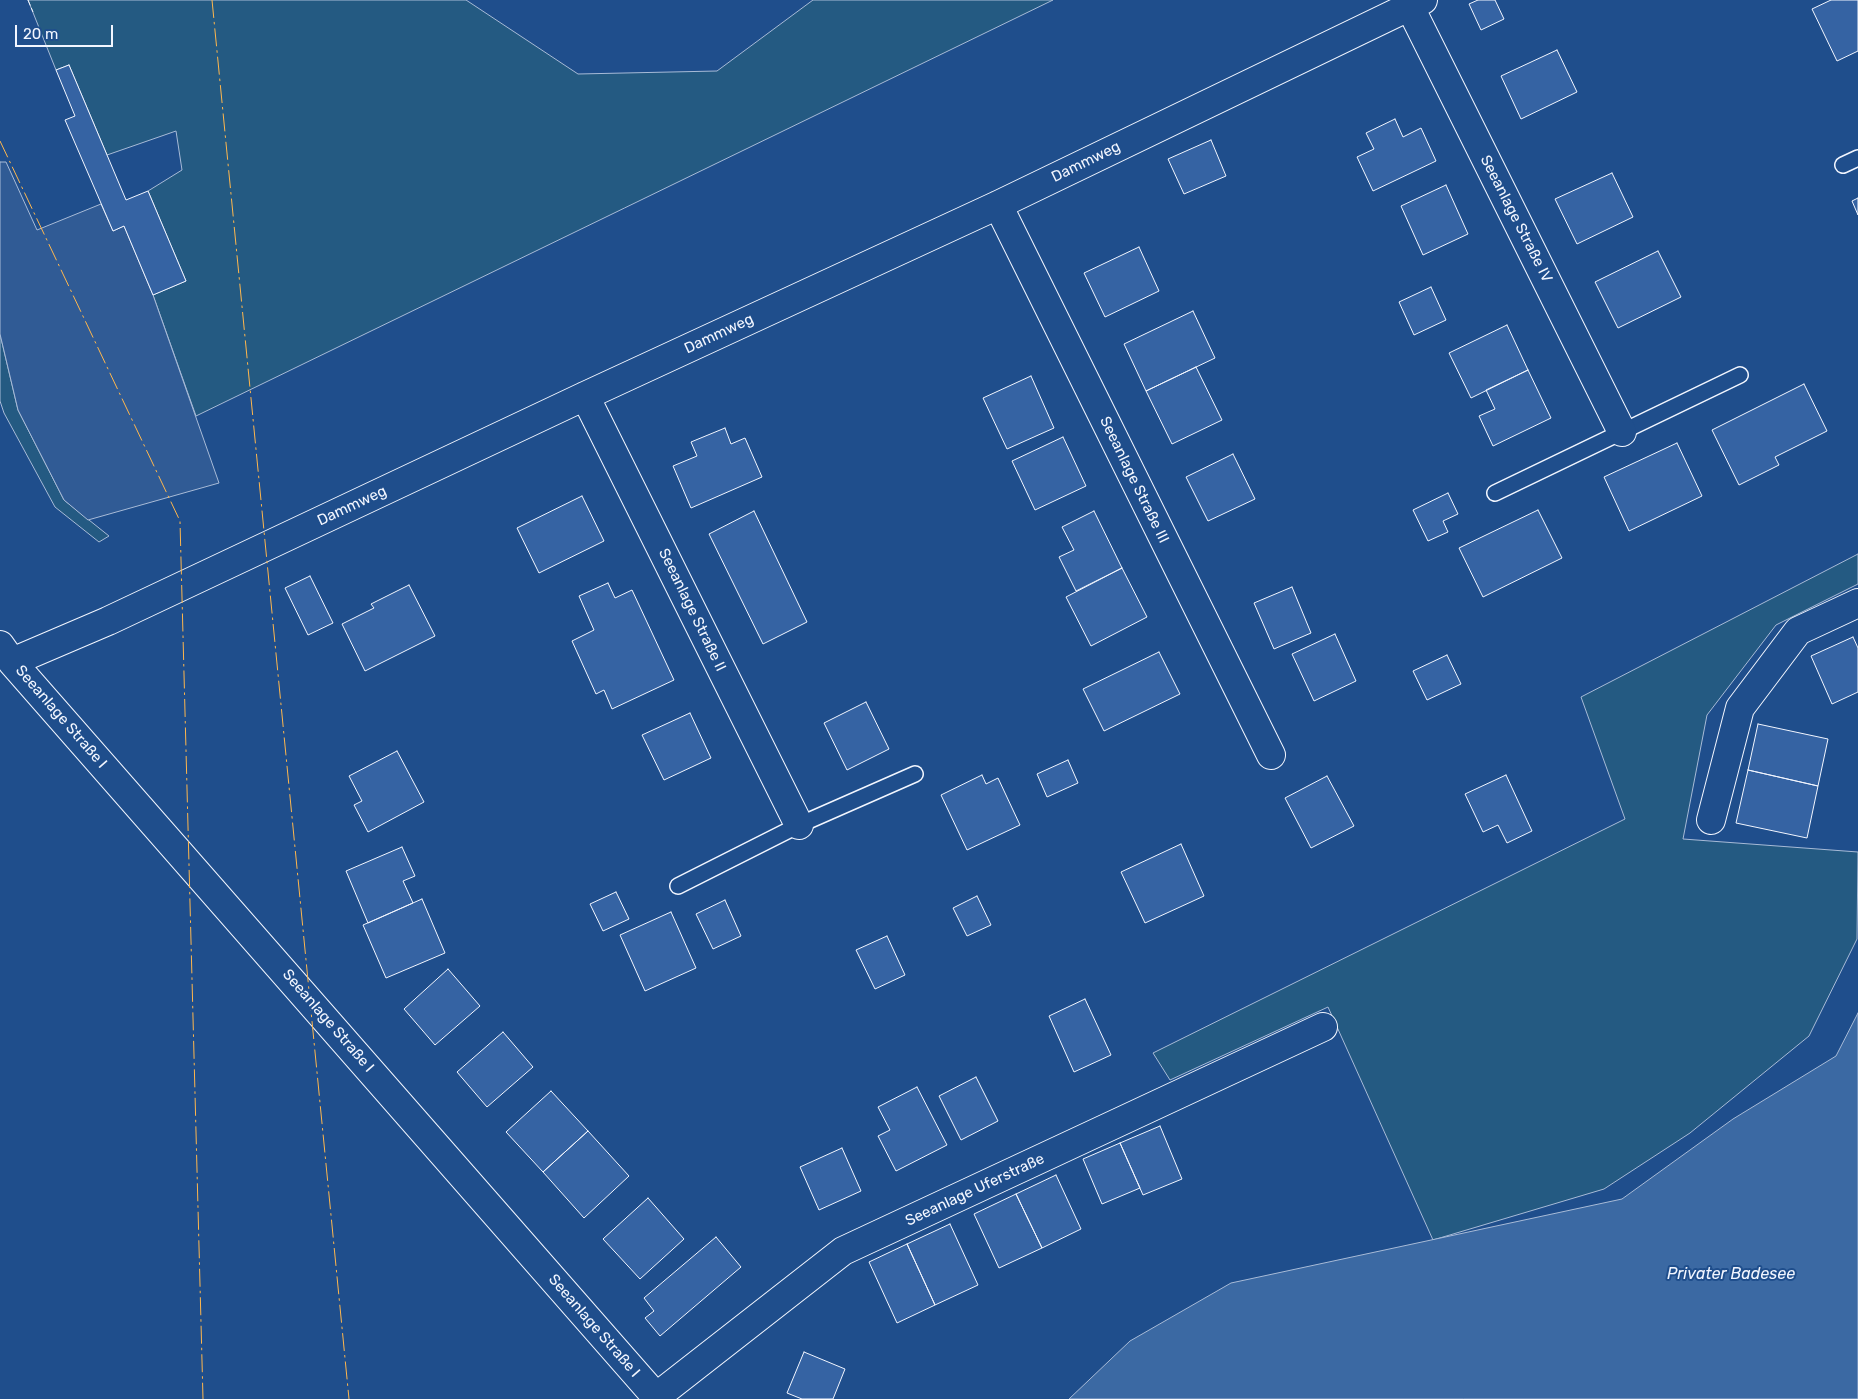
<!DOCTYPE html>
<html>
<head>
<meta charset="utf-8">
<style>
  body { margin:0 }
  #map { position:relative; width:1858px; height:1399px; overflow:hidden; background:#1f4e8c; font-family:Rubik,sans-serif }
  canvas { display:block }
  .scale { position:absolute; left:15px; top:25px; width:98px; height:22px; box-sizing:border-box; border:2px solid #f2f6ff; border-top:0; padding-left:6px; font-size:15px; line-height:18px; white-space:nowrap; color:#f2f6ff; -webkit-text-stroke:4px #1f4e8c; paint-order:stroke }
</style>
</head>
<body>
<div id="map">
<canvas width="1858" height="1399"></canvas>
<div class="scale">20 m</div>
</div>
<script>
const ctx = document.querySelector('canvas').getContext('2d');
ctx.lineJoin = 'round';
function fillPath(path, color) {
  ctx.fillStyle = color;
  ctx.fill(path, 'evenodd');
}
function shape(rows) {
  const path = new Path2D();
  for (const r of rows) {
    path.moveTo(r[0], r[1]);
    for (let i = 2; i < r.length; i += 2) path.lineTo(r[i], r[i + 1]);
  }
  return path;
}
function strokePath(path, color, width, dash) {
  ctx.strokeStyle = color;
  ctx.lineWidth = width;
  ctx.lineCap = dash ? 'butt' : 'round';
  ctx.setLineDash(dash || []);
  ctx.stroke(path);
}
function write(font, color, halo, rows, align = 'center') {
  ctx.font = font + ' Rubik,sans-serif';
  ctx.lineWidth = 4;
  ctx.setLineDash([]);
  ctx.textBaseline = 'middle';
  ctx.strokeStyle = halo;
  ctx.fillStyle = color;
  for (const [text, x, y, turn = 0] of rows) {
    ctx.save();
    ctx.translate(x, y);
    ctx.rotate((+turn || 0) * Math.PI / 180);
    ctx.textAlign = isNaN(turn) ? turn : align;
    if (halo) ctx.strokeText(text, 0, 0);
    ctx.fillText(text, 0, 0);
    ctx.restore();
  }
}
const green = shape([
  [28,0,466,0,578,74,717,71,813,0,1053,0,196,416,153,295,186,281,148,191,182,170,176,131,107,155,69,65,56,70,28,0],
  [0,334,18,410,64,500,109,536,99,542,55,507,4,413,0,401,0,334],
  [1858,554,1858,584,1776,625,1707,715,1683,839,1858,852,1857,939,1809,1036,1690,1133,1604,1189,1433,1240,1328,1007,1170,1080,1153,1053,1625,819,1581,697,1858,554]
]);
fillPath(green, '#245a82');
strokePath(green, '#a8bbd7', 1);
const parking = shape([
  [0,162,6,162,37,230,101,204,113,231,124,226,153,295,219,483,88,520,64,500,18,410,0,334,0,162]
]);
fillPath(parking, '#305b95');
strokePath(parking, '#a8bbd7', 1);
const water = shape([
  [1858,1013,1858,1399,1069,1399,1130,1341,1231,1283,1622,1199,1733,1119,1836,1056,1858,1013]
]);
fillPath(water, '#3b69a3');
strokePath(water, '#a8bbd7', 1);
const building = shape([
  [1478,0,1495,0,1504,19,1481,30,1469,4,1478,0],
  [1831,0,1858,0,1858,51,1837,61,1812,9,1831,0],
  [1557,50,1577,92,1521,119,1501,76,1557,50],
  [69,65,126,200,148,191,186,281,153,295,124,226,113,231,65,120,75,116,56,70,69,65],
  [1395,119,1403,137,1421,128,1436,161,1373,191,1357,157,1374,149,1366,133,1395,119],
  [1211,140,1226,176,1184,194,1168,159,1211,140],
  [1612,173,1633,217,1577,244,1555,199,1612,173],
  [1446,185,1468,234,1423,255,1401,206,1446,185],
  [1858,198,1858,215,1852,201,1858,198],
  [1139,247,1159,291,1105,317,1084,273,1139,247],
  [1658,251,1681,297,1618,328,1595,282,1658,251],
  [1431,287,1446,320,1414,335,1399,302,1431,287],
  [1193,311,1215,358,1146,391,1124,344,1193,311],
  [1507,325,1528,370,1471,398,1449,353,1507,325],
  [1196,367,1222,420,1172,444,1146,391,1196,367],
  [1528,370,1551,418,1493,446,1479,416,1495,409,1486,390,1528,370],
  [1031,376,1054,428,1007,449,983,398,1031,376],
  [1804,384,1827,431,1775,457,1779,465,1739,485,1712,430,1804,384],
  [725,428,731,444,745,438,762,477,691,508,673,466,697,456,691,442,725,428],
  [1063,437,1086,486,1035,510,1012,461,1063,437],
  [1677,443,1702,496,1629,531,1604,477,1677,443],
  [1233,454,1255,499,1208,521,1186,477,1233,454],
  [1448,493,1458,514,1443,521,1448,532,1428,541,1413,510,1448,493],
  [582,496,604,541,539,573,517,528,582,496],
  [1538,510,1562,558,1483,597,1459,548,1538,510],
  [754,511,807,622,763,644,709,534,754,511],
  [1094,511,1122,568,1076,591,1059,557,1074,550,1062,527,1094,511],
  [1122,568,1147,617,1091,646,1066,597,1122,568],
  [310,576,333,623,308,635,285,588,310,576],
  [608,583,615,598,632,590,674,680,612,709,604,690,596,694,572,641,594,630,579,596,608,583],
  [409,585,435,636,365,671,342,624,374,608,371,604,409,585],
  [1292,587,1311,633,1274,649,1254,603,1292,587],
  [1335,634,1356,681,1314,701,1292,654,1335,634],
  [1853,637,1858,648,1858,692,1832,704,1811,656,1853,637],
  [1159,652,1180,694,1104,731,1083,689,1159,652],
  [1447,655,1461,684,1427,700,1413,671,1447,655],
  [866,702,889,749,847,770,824,723,866,702],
  [690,713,711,758,664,780,642,735,690,713],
  [1758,724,1828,739,1818,786,1748,770,1758,724],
  [397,751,424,802,368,832,354,805,362,801,349,776,397,751],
  [1068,760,1078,783,1047,797,1037,774,1068,760],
  [1748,770,1818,786,1807,838,1736,823,1748,770],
  [982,775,986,784,998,778,1020,825,967,850,941,795,982,775],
  [1506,775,1532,831,1507,843,1498,825,1483,832,1465,794,1506,775],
  [1327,776,1354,826,1311,848,1285,798,1327,776],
  [1181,844,1204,896,1145,923,1121,872,1181,844],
  [402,847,415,876,403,881,413,903,368,923,346,871,402,847],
  [616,892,629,919,603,931,590,904,616,892],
  [977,896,991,925,967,936,953,908,977,896],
  [422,899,445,953,386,978,363,925,422,899],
  [725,900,741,936,713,949,696,914,725,900],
  [671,912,696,968,645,991,620,935,671,912],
  [887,936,905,975,875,989,856,950,887,936],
  [448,969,480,1006,435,1045,404,1009,448,969],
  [1085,999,1111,1055,1074,1072,1049,1016,1085,999],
  [503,1032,533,1067,487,1107,457,1072,503,1032],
  [976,1077,998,1121,961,1140,939,1096,976,1077],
  [917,1087,947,1145,896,1171,878,1136,890,1130,878,1107,917,1087],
  [551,1091,588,1131,543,1172,506,1132,551,1091],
  [1160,1126,1182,1179,1143,1195,1120,1143,1160,1126],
  [588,1131,629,1176,584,1218,543,1172,588,1131],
  [1120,1143,1140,1188,1102,1204,1083,1159,1120,1143],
  [842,1148,861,1191,819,1210,800,1167,842,1148],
  [1056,1175,1081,1229,1042,1248,1016,1194,1056,1175],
  [1016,1194,1042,1248,999,1268,974,1214,1016,1194],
  [648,1198,684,1239,640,1279,603,1239,648,1198],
  [950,1224,978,1285,935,1305,907,1244,950,1224],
  [716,1237,741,1267,660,1336,645,1318,654,1311,644,1298,716,1237],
  [907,1244,935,1305,897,1323,869,1262,907,1244],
  [804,1352,845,1369,833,1399,802,1399,787,1393,804,1352]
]);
fillPath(building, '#3563a3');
strokePath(building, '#f2f6ff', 1);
const service = shape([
  [1843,165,1858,158],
  [1495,493,1740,375],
  [678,886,799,825,915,774]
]);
const minor = shape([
  [1410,7,1622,432],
  [998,205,1271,755],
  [585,396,799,825],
  [0,645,12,662,658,1399],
  [12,662,108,621,585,396,998,205,1423,0],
  [1711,820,1740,708,1798,631,1858,603],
  [656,1397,843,1251,1323,1027]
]);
strokePath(service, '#f2f6ff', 18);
strokePath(minor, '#f2f6ff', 30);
strokePath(service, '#1f4e8c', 15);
strokePath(minor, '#1f4e8c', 28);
strokePath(shape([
  [28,0,33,12]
]), '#f2f6ff', 1, [6, 2.5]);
strokePath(shape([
  [212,0,349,1399],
  [0,141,180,521,203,1399]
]), '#ffb74d', 1, [18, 4, 2.5, 4]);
write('15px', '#f2f6ff', '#1f4e8c', [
  ["Dammweg",1086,162,-26],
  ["Seeanlage Straße IV",1516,219,63],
  ["Dammweg",719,334,-25],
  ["Seeanlage Straße III",1134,480,64],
  ["Dammweg",352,506,-25],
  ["Seeanlage Straße II",692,610,64],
  ["Seeanlage Straße I",61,717,49],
  ["Seeanlage Straße I",328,1021,49],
  ["Seeanlage Uferstraße",975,1190,-25],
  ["Seeanlage Straße I",594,1326,49]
]);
write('italic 16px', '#f2f6ff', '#1f4e8c', [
  ["Privater Badesee",1731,1274]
]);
</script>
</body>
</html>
